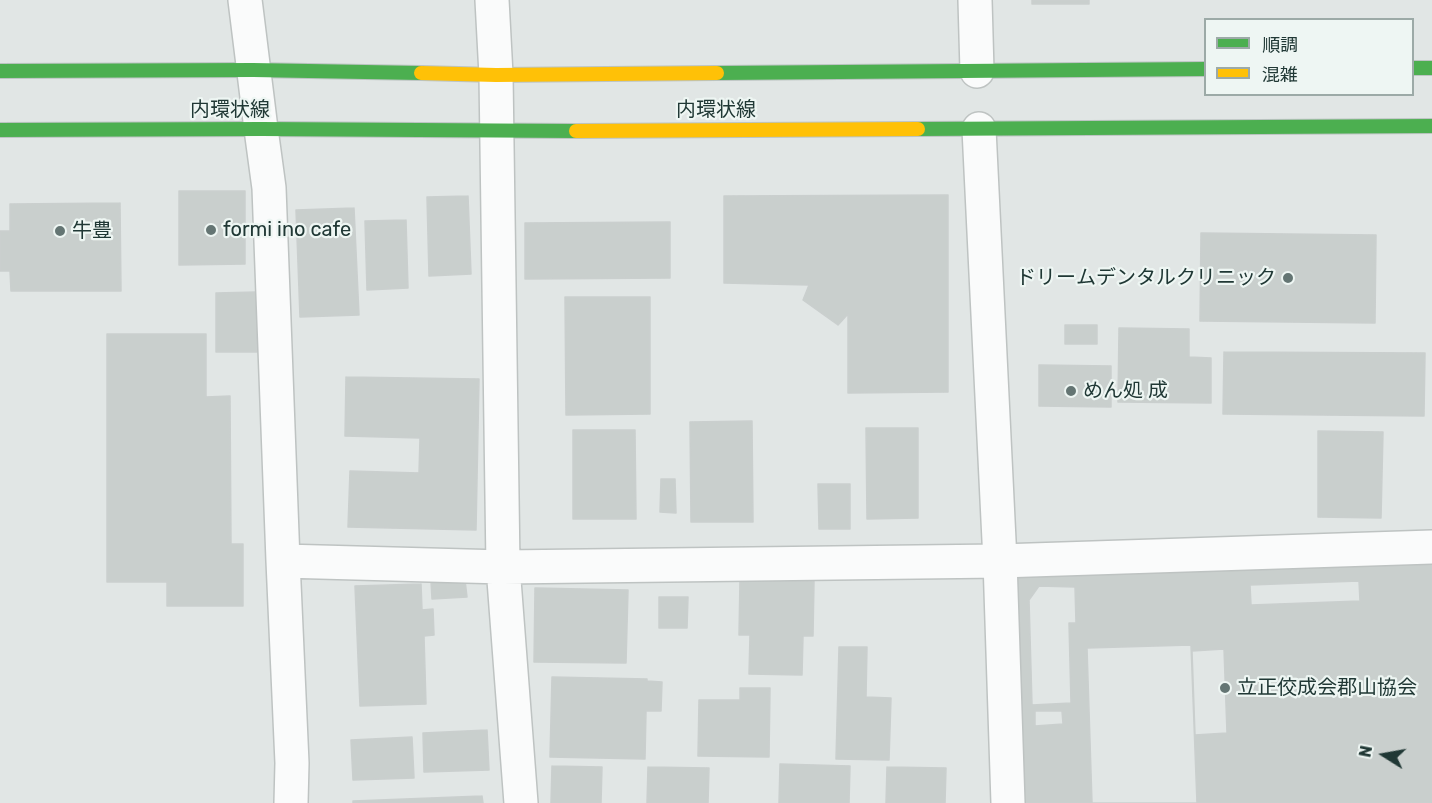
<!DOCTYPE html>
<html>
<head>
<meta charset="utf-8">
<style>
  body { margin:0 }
  #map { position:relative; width:1432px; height:803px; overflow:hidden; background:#e1e6e5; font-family:Rubik,"Noto Sans JP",sans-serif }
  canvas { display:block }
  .legend { position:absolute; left:1204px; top:18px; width:210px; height:78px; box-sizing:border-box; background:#eef6f3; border:2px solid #9caaa7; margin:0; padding:8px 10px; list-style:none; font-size:18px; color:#203835 }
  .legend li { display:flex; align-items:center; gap:12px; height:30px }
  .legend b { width:30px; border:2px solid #9caaa7 }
  .north { position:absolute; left:1354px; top:725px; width:60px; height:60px; -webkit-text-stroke:4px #eef6f3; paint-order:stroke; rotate:281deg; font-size:16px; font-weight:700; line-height:24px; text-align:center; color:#203835 }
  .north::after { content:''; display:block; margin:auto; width:21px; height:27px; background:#203835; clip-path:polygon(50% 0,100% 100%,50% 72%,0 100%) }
</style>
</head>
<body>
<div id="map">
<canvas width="1432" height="803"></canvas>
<ul class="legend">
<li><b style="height:8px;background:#4caf50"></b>順調</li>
<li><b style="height:8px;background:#ffc107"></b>混雑</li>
</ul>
<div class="north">N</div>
</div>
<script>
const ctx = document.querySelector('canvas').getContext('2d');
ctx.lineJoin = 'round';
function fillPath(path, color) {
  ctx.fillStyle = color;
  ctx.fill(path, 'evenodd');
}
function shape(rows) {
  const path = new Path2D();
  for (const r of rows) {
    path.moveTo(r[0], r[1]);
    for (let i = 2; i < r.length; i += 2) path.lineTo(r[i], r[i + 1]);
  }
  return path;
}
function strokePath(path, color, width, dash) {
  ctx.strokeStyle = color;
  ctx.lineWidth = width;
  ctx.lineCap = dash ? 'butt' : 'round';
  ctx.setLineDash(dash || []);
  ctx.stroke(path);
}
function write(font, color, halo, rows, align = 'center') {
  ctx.font = font + ' Rubik,"Noto Sans JP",sans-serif';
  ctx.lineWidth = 4.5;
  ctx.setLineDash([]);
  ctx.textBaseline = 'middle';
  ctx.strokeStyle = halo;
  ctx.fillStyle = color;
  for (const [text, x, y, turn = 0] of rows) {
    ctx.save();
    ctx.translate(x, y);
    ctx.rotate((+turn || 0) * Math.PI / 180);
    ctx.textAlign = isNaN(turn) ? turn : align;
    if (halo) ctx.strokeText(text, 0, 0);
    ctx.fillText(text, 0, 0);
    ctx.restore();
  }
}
const building = shape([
  [1032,0,1089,0,1089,4,1032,4,1032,0],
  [179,191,245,191,245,264,179,265,179,191],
  [948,195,948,392,848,393,848,314,838,325,803,300,809,285,724,283,724,196,948,195],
  [468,196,471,274,429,276,427,197,468,196],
  [120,203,121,291,11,291,10,271,0,271,0,231,10,231,10,204,120,203],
  [354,208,359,315,300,317,296,210,354,208],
  [406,220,408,288,367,290,365,221,406,220],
  [670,222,670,278,525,279,525,223,670,222],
  [1201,233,1376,235,1375,323,1200,321,1201,233],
  [257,292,257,352,216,352,216,293,257,292],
  [565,297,650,297,650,414,566,415,565,297],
  [1065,325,1097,325,1097,344,1065,344,1065,325],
  [1119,328,1189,329,1189,357,1211,358,1211,403,1118,402,1119,328],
  [107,334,206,334,206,397,230,396,231,544,243,544,243,606,167,606,167,582,107,582,107,334],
  [1224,352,1425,353,1424,416,1223,414,1224,352],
  [1039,365,1111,366,1111,407,1039,406,1039,365],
  [346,377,479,379,476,530,348,527,350,471,419,473,420,438,345,436,346,377],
  [752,421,753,522,691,522,690,422,752,421],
  [866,428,918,428,918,518,867,519,866,428],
  [573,430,635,430,636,519,573,519,573,430],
  [1318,431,1383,432,1381,518,1318,517,1318,431],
  [661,479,675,479,676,513,660,512,661,479],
  [818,484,850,484,850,529,819,529,818,484],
  [1432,559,1432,803,1024,803,1013,573,1432,559],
  [465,580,467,597,432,599,431,581,465,580],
  [740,580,814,581,813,636,803,636,802,675,749,674,750,635,739,635,740,580],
  [1359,581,1360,601,1251,605,1250,585,1359,581],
  [421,584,422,610,433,609,434,635,424,636,426,704,360,706,355,586,421,584],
  [1039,586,1075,587,1076,623,1069,623,1071,703,1032,705,1029,600,1039,586],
  [535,588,628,590,626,663,534,662,535,588],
  [659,597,688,597,687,628,659,628,659,597],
  [1191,645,1197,803,1092,803,1087,648,1191,645],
  [839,647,867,647,866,697,891,698,889,760,836,759,839,647],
  [1224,649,1227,733,1195,735,1192,651,1224,649],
  [552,677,647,679,647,681,662,682,661,711,646,711,645,759,550,757,552,677],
  [740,688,770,688,769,757,698,756,699,700,740,700,740,688],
  [1035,711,1062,711,1063,724,1035,726,1035,711],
  [487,730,489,770,424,772,423,733,487,730],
  [412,737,414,778,353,780,351,740,412,737],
  [780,764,850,766,849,803,779,803,780,764],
  [552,766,602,767,601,803,551,803,552,766],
  [648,767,709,768,708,803,647,803,648,767],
  [887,767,946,768,945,803,886,803,887,767],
  [482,796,483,803,353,803,353,801,482,796]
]);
fillPath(building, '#c9cfcd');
strokePath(building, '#cacfce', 1.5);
const street = shape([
  [245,0,261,129,269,188,283,561,292,763,291,803],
  [492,0,496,75,503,567,521,803],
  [975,0,977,71],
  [979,129,1000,561,1008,803],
  [283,561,503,567,1000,561,1432,547]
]);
const fast = shape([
  [1412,68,1432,68],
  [0,71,253,70,421,73],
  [717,73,1206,69],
  [918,129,1432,126],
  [0,130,261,129,576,131]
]);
const slow = shape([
  [421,73,496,75,717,73],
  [576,131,918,129]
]);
strokePath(street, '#bec3c2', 36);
strokePath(fast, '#bcc4c2', 16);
strokePath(slow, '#bcc4c2', 16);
strokePath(street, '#fafbfb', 33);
strokePath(fast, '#4caf50', 14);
strokePath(slow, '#ffc107', 14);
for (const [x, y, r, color] of [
  [211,230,6,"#647573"],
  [60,231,6,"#647573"],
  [1288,278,6,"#647573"],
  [1071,391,6,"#647573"],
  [1225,688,6,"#647573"]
]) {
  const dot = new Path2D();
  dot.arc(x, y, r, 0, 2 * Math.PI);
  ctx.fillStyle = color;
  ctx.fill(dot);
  strokePath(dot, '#eef6f3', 2);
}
write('20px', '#203835', '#eef6f3', [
  ["内環状線",230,110],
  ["内環状線",716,110]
]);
write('20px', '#203835', '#eef6f3', [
  ["formi ino cafe",223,230],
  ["牛豊",72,231],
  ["ドリームデンタルクリニック",1276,278,"right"],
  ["めん処 成",1083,391],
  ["立正佼成会郡山協会",1237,688]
], 'left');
</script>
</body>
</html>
